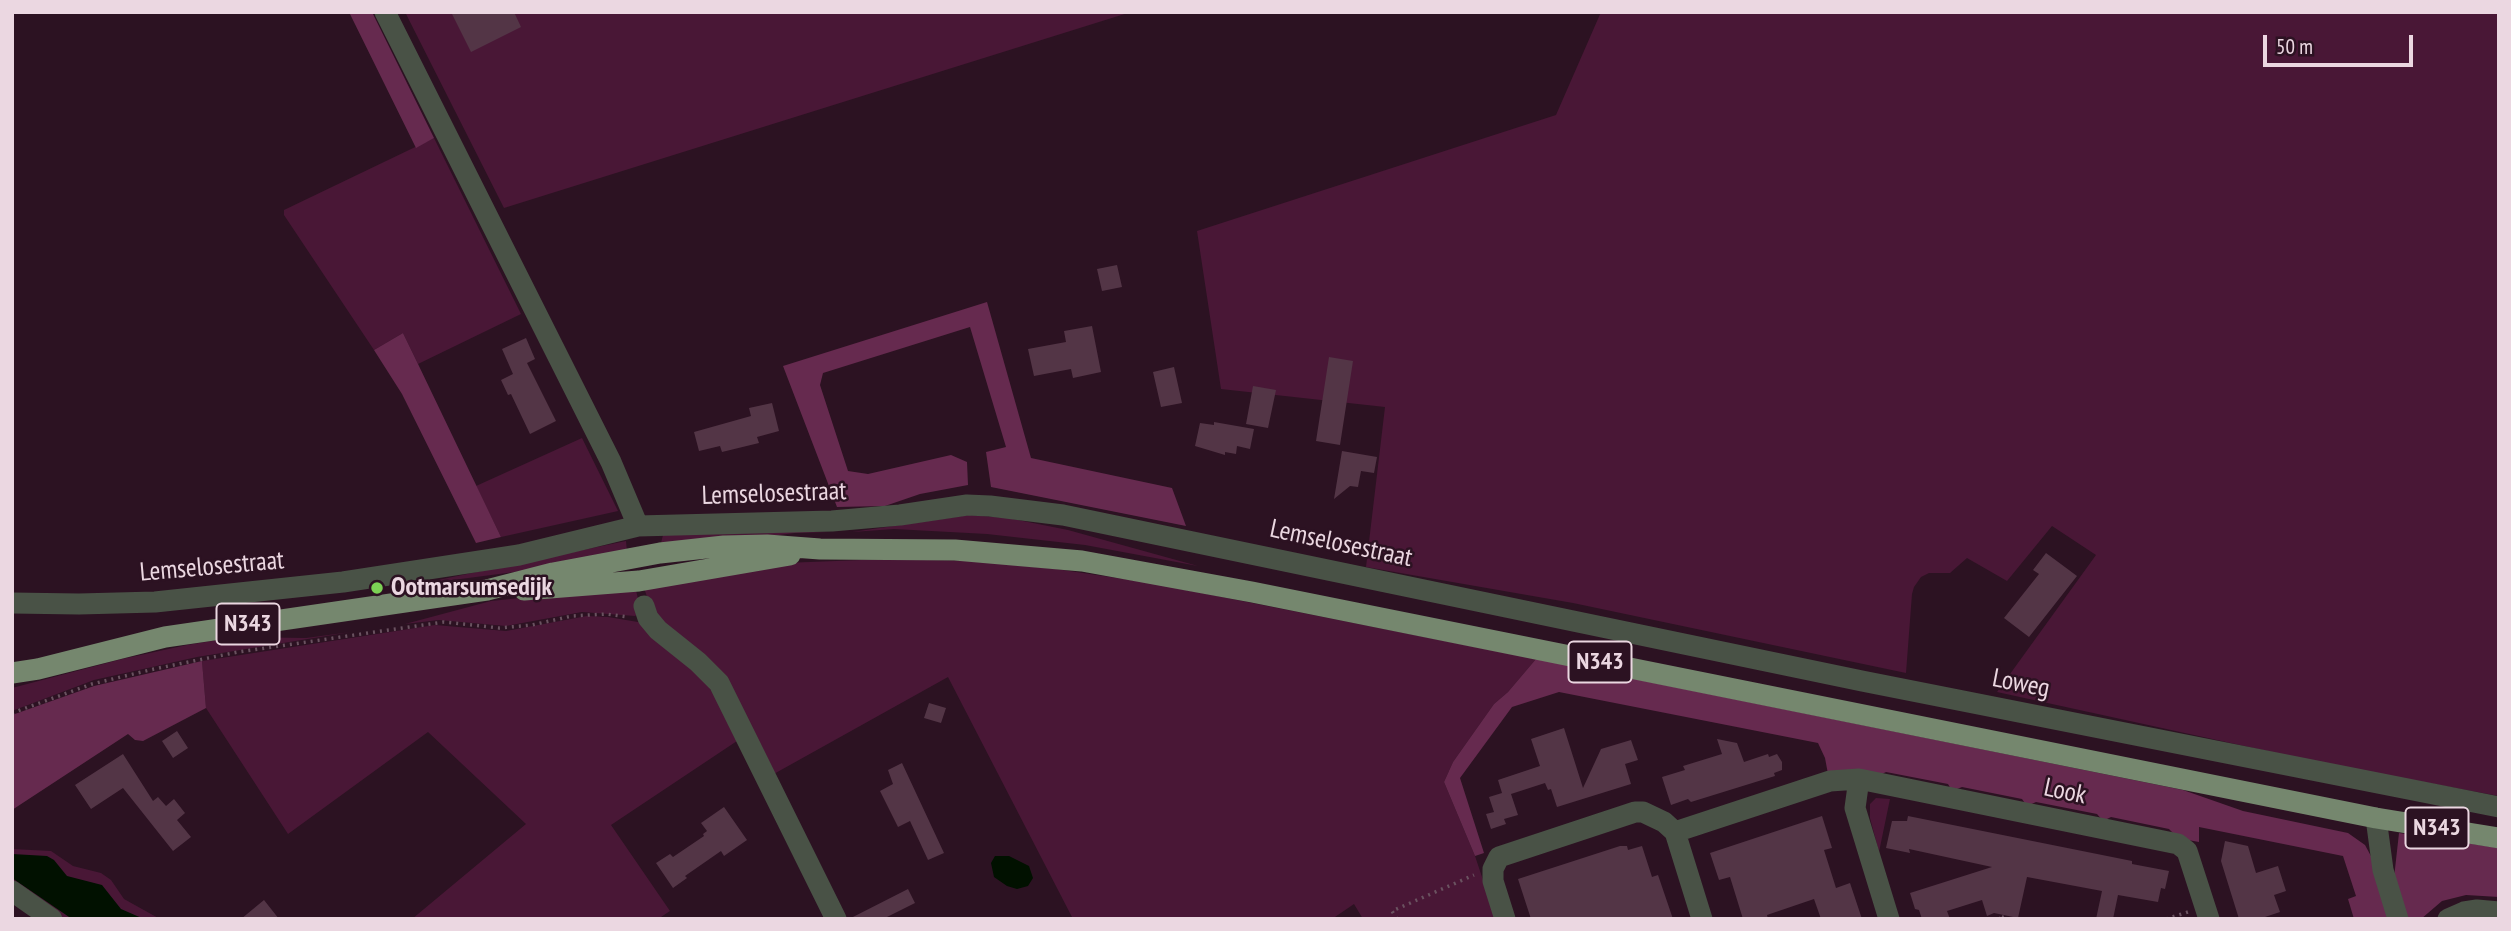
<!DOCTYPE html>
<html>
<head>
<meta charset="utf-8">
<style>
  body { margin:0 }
  #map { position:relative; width:2511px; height:931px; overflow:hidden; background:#2c1222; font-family:"PT Sans Narrow",sans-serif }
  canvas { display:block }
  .frame { position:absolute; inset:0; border:14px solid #ebd7e1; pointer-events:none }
  .scale { position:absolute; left:2263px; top:35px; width:150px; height:32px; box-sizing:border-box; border:4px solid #ebd7e1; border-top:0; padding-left:9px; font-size:21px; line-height:24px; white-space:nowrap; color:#ebd7e1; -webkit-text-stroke:5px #2c1222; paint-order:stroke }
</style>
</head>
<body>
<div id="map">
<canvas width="2511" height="931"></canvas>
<div class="frame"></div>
<div class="scale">50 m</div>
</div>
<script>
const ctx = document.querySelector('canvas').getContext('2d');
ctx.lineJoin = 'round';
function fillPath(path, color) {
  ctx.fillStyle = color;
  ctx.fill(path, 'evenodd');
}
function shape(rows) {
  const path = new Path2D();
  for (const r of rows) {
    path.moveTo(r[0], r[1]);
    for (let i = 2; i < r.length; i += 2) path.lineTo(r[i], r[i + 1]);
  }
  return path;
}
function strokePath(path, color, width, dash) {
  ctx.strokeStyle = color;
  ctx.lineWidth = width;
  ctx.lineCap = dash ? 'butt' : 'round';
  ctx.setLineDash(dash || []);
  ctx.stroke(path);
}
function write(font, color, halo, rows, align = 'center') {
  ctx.font = font + ' "PT Sans Narrow",sans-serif';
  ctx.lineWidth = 5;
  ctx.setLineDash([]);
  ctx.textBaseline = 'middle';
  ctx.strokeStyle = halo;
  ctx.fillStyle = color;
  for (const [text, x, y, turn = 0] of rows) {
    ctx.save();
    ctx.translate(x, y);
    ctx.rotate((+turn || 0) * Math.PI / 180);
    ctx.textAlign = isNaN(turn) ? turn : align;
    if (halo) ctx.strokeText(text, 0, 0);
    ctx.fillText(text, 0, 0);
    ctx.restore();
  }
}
fillPath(shape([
  [405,12,1131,12,504,208],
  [1601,12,2499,12,2499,796,2336,766,1997,692,2096,555,2052,526,2007,581,1967,558,1950,573,1929,573,1921,577,1914,587,1912,594,1906,673,1573,603,1366,567,1385,407,1221,389,1197,231,1556,115],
  [434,138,521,314,418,364,403,333,374,350,284,215,284,210],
  [582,438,618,511,501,537,476,486],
  [969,515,1008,518,1068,530,1198,566,1085,545,987,534,894,529,852,532],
  [670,532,830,532,795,533,698,545,661,543,663,535],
  [626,541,627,552,623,558,414,585],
  [887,559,972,561,1056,569,1151,583,1536,659,1508,692,1494,704,1453,762,1444,782,1475,856,1496,919,1363,919,1354,904,1332,919,1073,919,948,677,772,775,723,678,655,620,643,585,784,563],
  [635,586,641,612,635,616,582,612,506,626,439,620,405,624,491,601],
  [587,616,608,617,644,623,699,670,740,739,611,825,670,911,658,919,412,919,526,824,428,732,288,834,206,708,202,661,435,625,506,631],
  [351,632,197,657,94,680,12,711,12,688,122,659,187,645,236,637,306,638],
  [1876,798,1890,799,1879,852,1870,818,1870,804],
  [12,849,51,851,73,866,101,873,111,880,124,899,160,919,57,919,12,887]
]), '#491736');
fillPath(shape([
  [349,12,372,12,434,138,416,148],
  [987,302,1031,458,1172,488,1186,526,991,487,986,452,1006,447,970,327,823,373,820,385,848,471,868,474,951,455,967,462,968,485,920,494,885,506,837,507,783,366],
  [403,333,418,364,501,537,476,543,402,394,374,350],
  [1536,659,2183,790,2243,811,2348,833,2365,845,2372,858,2391,919,2354,919,2348,899,2356,896,2343,856,2199,827,2199,842,2188,840,2175,835,2169,829,2111,817,2103,821,2097,814,2036,802,2027,806,2022,799,1962,787,1952,791,1948,784,1886,772,1878,776,1828,774,1825,758,1818,743,1559,692,1512,707,1460,778,1484,853,1475,856,1444,782,1453,762,1494,704,1508,692],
  [202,661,206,708,143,741,135,740,128,734,12,810,12,715,94,686],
  [2399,833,2499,848,2499,897,2466,895,2442,901,2421,919,2406,919,2394,878]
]), '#662a4f');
fillPath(shape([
  [12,854,47,856,54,860,67,876,102,885,121,909,144,919,72,919,12,878],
  [995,856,1009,856,1029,866,1033,878,1028,886,1017,889,1007,886,994,877,991,863]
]), '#011100');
fillPath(shape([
  [451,12,514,12,521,27,471,52],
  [1117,265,1122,287,1102,291,1097,269],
  [1092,326,1101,372,1073,378,1071,369,1034,376,1028,349,1066,342,1064,331],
  [526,338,535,359,527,363,556,421,530,434,511,394,508,395,501,380,513,374,502,349],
  [1329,357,1353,361,1340,445,1316,441],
  [1174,367,1182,403,1161,407,1153,372],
  [1253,386,1276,390,1268,428,1246,424],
  [772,403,779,431,757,437,759,443,722,452,720,446,699,451,694,432,751,416,749,408],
  [1214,422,1254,429,1250,449,1237,446,1236,454,1225,452,1225,455,1195,446,1200,423,1214,425],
  [1342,451,1377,457,1374,473,1361,471,1358,487,1350,486,1334,499],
  [2046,553,2077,576,2029,637,2004,618,2039,574,2033,570],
  [929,703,946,708,941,723,924,718],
  [1564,728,1583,788,1601,749,1631,740,1638,760,1625,764,1631,784,1557,807,1551,789,1548,790,1545,783,1511,794,1518,815,1504,819,1506,824,1491,829,1486,814,1494,812,1489,797,1502,793,1498,780,1540,766,1531,739],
  [177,731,188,748,173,758,162,741],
  [1717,739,1737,743,1744,762,1768,754,1769,757,1777,754,1782,762,1782,770,1774,773,1775,776,1691,802,1688,799,1671,805,1662,777,1685,770,1683,766,1722,754],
  [123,754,153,801,158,797,166,806,174,799,185,813,177,820,191,837,173,851,123,788,91,809,75,785],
  [902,763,944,853,928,860,910,821,898,827,880,791,893,784,888,770],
  [724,807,747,840,724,856,721,851,685,876,687,878,673,888,656,863,670,854,673,857,704,836,703,834,707,831,701,823],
  [1822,816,1832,848,1824,850,1836,888,1850,883,1862,919,1821,919,1814,899,1767,915,1768,919,1743,919,1730,877,1719,880,1710,853],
  [1908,816,2132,861,2132,864,2169,871,2165,889,2161,888,2158,902,2118,895,2113,919,2096,919,2102,891,2027,877,2018,918,1994,913,1987,916,1982,900,1947,911,1950,919,1922,919,1919,910,1915,909,1910,893,1992,867,1909,849,1910,853,1886,848,1892,821,1907,821],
  [2225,841,2248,846,2256,873,2278,866,2286,891,2274,895,2280,912,2259,919,2239,919,2221,861],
  [1620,846,1627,846,1628,850,1642,846,1652,877,1658,875,1673,919,1531,919,1518,879],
  [908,889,915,903,883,919,849,919],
  [264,900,279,919,241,919]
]), '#533546');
strokePath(shape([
  [12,713,92,684,154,669,238,652,444,622,499,628,532,625,572,616,606,614,628,617],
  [1397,919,1392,911,1474,875],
  [1999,919,1998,916,2010,919],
  [2166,919,2188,912]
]), '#6a5260', 3.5, [2, 5]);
strokePath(shape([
  [385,12,611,462,638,526],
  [12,603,79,604,155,602,343,582,519,555,638,526,832,521,900,515,967,505,990,506,1063,515,1862,681,2499,807],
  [644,606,648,618,658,630,698,662,719,683,836,919],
  [1859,779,2178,844,2187,851,2209,919],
  [2376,818,2383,870,2398,919],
  [1675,832,1830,781,1859,779,1855,808,1889,919],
  [12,891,52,919],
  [1505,919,1493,881,1493,869,1499,857,1635,812,1643,812,1664,822,1675,832,1702,919],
  [2448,919,2464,912,2477,910,2499,912]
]), '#495246', 21);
strokePath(shape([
  [524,590,639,581,790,555],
  [12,673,38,669,165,637,487,590,553,573,660,553,724,546,767,545,820,549,955,550,1082,561,1252,592,2376,818,2499,838]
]), '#75876e', 21);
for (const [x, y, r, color] of [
  [377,588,7,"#7cd155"]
]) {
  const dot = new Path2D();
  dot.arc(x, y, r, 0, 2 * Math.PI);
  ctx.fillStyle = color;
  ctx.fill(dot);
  strokePath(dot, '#2c1222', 2.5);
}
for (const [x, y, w] of [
  [248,624,63],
  [1600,662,63],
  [2437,828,63]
]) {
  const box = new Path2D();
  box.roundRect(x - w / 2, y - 20.5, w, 41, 5);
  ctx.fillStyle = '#2c1222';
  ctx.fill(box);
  strokePath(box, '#ebd7e1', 2);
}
write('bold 24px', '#ebd7e1', null, [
  ["N343",248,624],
  ["N343",1600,662],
  ["N343",2437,828]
]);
write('26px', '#ebd7e1', '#2c1222', [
  ["Lemselosestraat",774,494,-2],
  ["Lemselosestraat",1341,544,12],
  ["Lemselosestraat",212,567,-5],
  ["Loweg",2021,684,11],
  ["Look",2065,792,12]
]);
write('bold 26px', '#ebd7e1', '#2c1222', [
  ["Ootmarsumsedijk",391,588]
], 'left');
</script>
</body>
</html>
